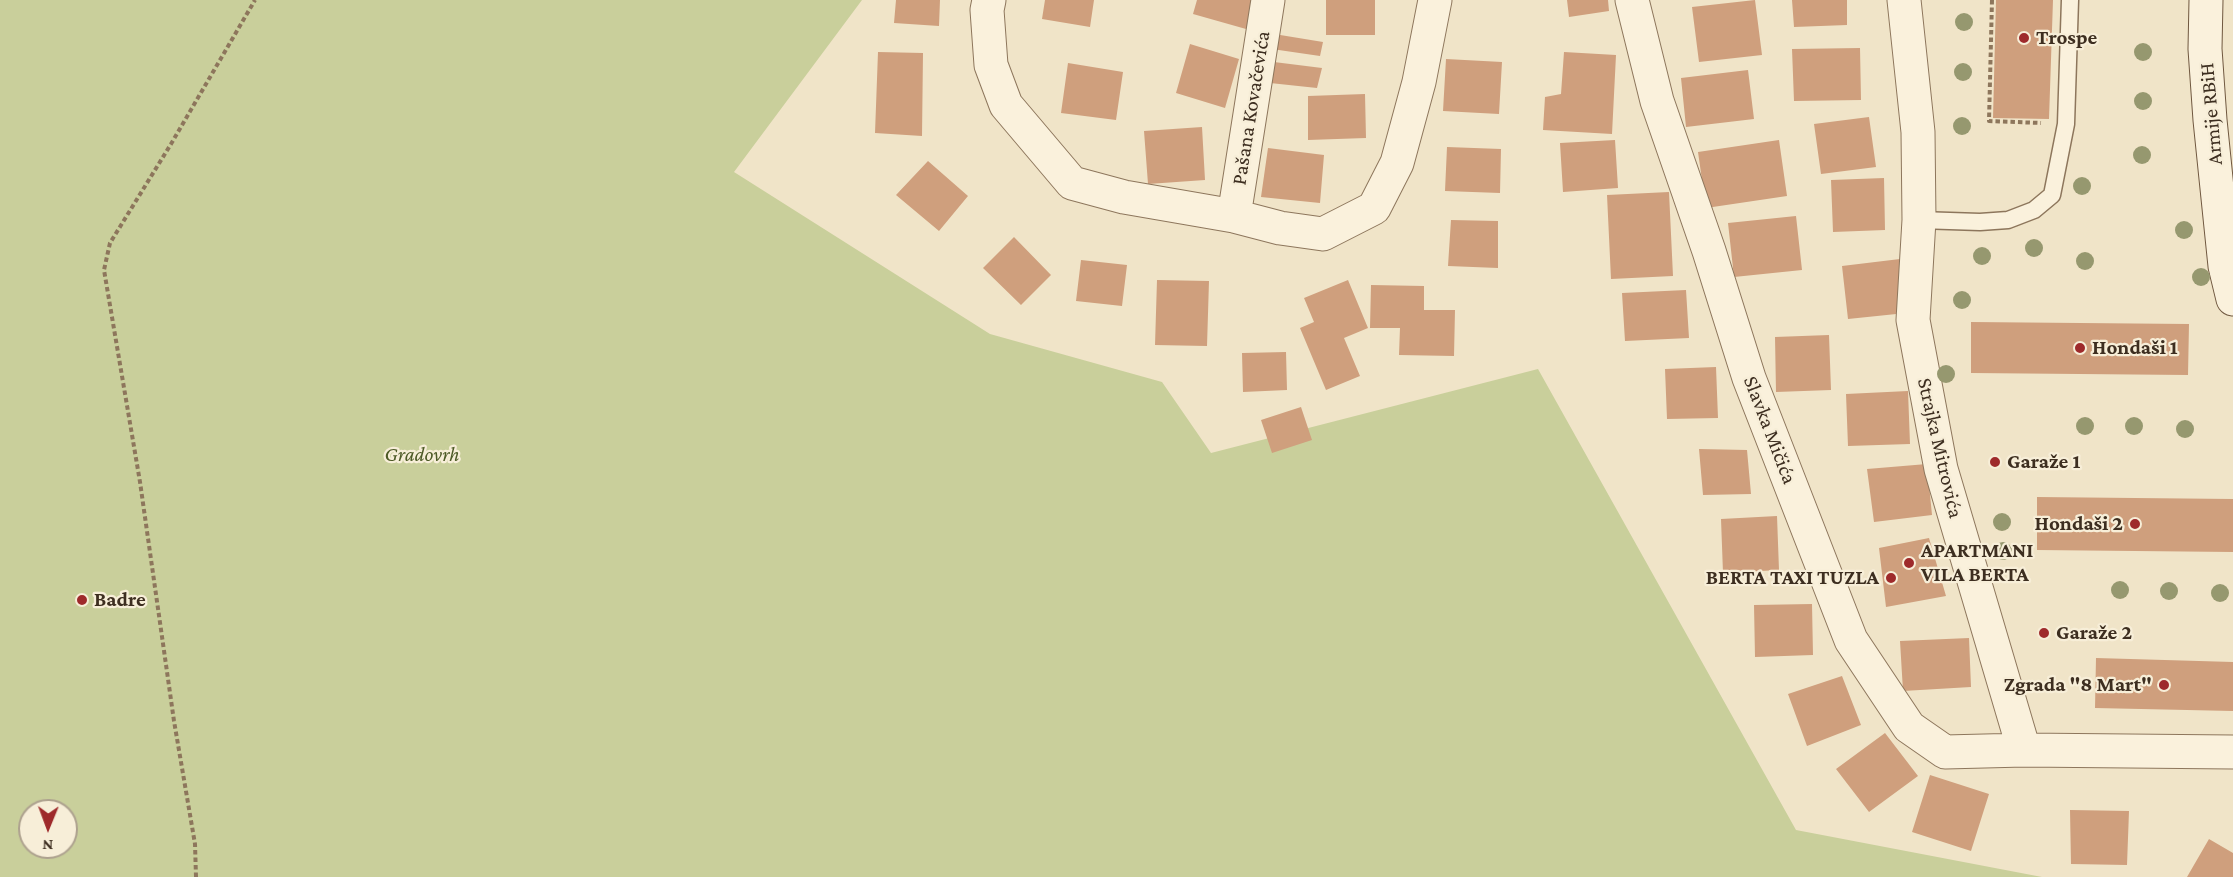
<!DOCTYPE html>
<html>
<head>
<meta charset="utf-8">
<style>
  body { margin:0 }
  #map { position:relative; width:2233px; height:877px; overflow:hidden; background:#f0e4c8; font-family:"Crimson Pro",serif }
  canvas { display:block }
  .north { position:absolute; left:18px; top:799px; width:60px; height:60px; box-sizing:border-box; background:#f7eed8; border:2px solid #ada18e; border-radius:50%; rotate:181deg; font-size:16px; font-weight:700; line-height:24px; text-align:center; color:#3d2e20 }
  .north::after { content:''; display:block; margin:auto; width:21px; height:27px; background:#9e2a2b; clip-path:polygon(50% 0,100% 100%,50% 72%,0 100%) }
</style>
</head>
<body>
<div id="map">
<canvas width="2233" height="877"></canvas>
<div class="north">N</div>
</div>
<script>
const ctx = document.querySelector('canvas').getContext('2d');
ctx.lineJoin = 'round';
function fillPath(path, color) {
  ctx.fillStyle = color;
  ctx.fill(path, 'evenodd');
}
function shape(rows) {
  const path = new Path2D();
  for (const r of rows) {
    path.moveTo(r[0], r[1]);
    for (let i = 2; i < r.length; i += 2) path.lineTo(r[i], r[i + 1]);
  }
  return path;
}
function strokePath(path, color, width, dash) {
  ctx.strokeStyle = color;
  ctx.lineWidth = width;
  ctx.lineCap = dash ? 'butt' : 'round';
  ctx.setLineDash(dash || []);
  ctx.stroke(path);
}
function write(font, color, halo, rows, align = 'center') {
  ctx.font = font + ' "Crimson Pro",serif';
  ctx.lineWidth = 4.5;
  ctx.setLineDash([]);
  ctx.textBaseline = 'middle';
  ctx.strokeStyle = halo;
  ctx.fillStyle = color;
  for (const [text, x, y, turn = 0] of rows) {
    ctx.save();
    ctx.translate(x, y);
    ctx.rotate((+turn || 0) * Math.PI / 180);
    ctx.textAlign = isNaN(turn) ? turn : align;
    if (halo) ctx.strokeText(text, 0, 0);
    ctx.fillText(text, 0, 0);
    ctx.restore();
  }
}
fillPath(shape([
  [0,0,862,0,734,172,990,334,1162,382,1211,453,1538,369,1796,830,2042,877,0,877],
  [30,811,66,811,66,847,30,847]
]), '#c9cf9b');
fillPath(shape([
  [896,0,940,0,939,26,894,23],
  [1045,0,1094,0,1090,27,1042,19],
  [1197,0,1255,0,1246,29,1193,14],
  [1326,0,1375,0,1375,35,1326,35],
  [1567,0,1608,0,1609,11,1569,17],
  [1755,0,1762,55,1699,62,1692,7],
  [1792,0,1847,0,1847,25,1794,27],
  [1996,0,2053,0,2049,119,1993,118],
  [1268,33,1323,42,1320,56,1265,48],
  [1190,44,1239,59,1225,108,1176,93],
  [1860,48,1861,100,1794,101,1792,49],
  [878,52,923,53,922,136,875,133],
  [1564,52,1616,55,1612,134,1543,130,1545,97,1561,94],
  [1446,59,1502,62,1499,114,1443,111],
  [1274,62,1322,68,1317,88,1270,83],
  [1068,63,1123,72,1116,120,1061,113],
  [1748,70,1754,119,1686,127,1681,78],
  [1365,94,1366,138,1308,140,1308,96],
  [1869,117,1876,167,1821,174,1814,124],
  [1202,127,1205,180,1148,184,1144,131],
  [1615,140,1618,188,1563,192,1560,143],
  [1779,140,1787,196,1706,208,1698,152],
  [1447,147,1501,149,1500,193,1445,191],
  [1268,148,1324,155,1320,203,1261,197],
  [928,161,968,196,939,231,896,195],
  [1884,178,1885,230,1833,232,1831,180],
  [1669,192,1673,276,1611,279,1607,195],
  [1796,216,1802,270,1734,277,1728,223],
  [1451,220,1498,221,1498,268,1448,266],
  [1014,237,1051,275,1021,305,983,268],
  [1900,259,1906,313,1848,319,1842,266],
  [1081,260,1127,265,1122,306,1076,301],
  [1157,280,1209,281,1207,346,1155,345],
  [1348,280,1368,328,1344,338,1360,376,1326,390,1300,328,1314,322,1304,298],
  [1371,285,1424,286,1424,310,1455,310,1454,356,1399,355,1400,328,1370,328],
  [1686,290,1689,338,1625,341,1622,293],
  [1971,322,2189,324,2188,375,1971,373],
  [1829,335,1831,390,1776,392,1775,337],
  [1286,352,1287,390,1243,392,1242,353],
  [1716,367,1718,418,1667,419,1665,369],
  [1908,391,1910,444,1848,446,1846,394],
  [1301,407,1312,440,1272,453,1261,420],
  [1699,449,1747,450,1751,494,1703,495],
  [1927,464,1932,515,1874,522,1867,469],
  [2037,497,2233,499,2233,552,2037,550],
  [1777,516,1779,570,1723,573,1721,519],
  [1929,538,1946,596,1886,607,1879,548],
  [1812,604,1813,655,1755,657,1754,605],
  [1969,638,1971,687,1903,691,1900,641],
  [2096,658,2233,662,2233,711,2095,708],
  [1842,676,1861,725,1807,746,1788,694],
  [1885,733,1918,776,1869,812,1836,769],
  [1930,775,1989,794,1971,851,1912,832],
  [2070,810,2129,811,2127,865,2071,864],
  [2209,839,2233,853,2233,877,2187,877]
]), '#cf9f7d');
const service = shape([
  [1919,220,1980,222,2008,220,2034,210,2052,195,2066,124,2070,0]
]);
const minor = shape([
  [989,0,987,10,991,65,1006,105,1072,183,1124,197,1234,216,1280,228,1323,234,1374,208,1397,163,1419,82,1435,0],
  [1632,0,1657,101,1709,251,1749,378,1851,640,1909,727,1945,752,2024,750],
  [1904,0,1918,132,1919,220,1913,320,1941,469,2024,750,2233,752],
  [1234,216,1268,0]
]);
const secondary = shape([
  [2206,0,2205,49,2210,120,2225,266,2233,299]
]);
strokePath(service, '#8d765c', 19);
strokePath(minor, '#8d765c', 35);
strokePath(secondary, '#6f573f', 35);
strokePath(shape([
  [1992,0,1989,121,2041,123],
  [196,877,195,844,174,721,140,482,104,270,110,243,171,144,255,0]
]), '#8d765c', 4, [4.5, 3]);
strokePath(service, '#faf1dc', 16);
strokePath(minor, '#faf1dc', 33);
strokePath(secondary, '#faf1dc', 33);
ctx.fillStyle = '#96986f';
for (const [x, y] of [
  [1964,22],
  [2143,52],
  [1963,72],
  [2143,101],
  [1962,126],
  [2142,155],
  [2082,186],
  [2184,230],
  [2034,248],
  [1982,256],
  [2085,261],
  [2201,277],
  [1962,300],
  [1946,374],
  [2085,426],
  [2134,426],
  [2185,429],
  [2002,522],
  [2003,551],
  [2120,590],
  [2169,591],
  [2220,593]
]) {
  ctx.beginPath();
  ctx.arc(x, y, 9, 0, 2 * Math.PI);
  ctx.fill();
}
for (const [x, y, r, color] of [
  [2024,38,6,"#9e2a2b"],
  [2080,348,6,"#9e2a2b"],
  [1995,462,6,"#9e2a2b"],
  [2135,524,6,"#9e2a2b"],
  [1909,563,6,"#9e2a2b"],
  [1891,578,6,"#9e2a2b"],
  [82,600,6,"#9e2a2b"],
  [2044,633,6,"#9e2a2b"],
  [2164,685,6,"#9e2a2b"]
]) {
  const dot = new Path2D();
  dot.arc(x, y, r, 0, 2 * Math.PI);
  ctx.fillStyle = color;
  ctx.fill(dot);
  strokePath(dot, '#f7eed8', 2);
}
write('bold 21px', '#3d2e20', '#f7eed8', [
  ["Trospe",2036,38],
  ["Hondaši 1",2092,348],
  ["Garaže 1",2007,462],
  ["Hondaši 2",2123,524,"right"],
  ["APARTMANI",1921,551],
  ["VILA BERTA",1921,575],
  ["BERTA TAXI TUZLA",1879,578,"right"],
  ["Badre",94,600],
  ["Garaže 2",2056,633],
  ["Zgrada \"8 Mart\"",2152,685,"right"]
], 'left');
write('21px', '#3d2e20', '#f7eed8', [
  ["Pašana Kovačevića",1251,108,-81],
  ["Armije RBiH",2211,114,-95],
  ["Slavka Mičića",1770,430,69],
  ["Strajka Mitrovića",1940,448,77]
]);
write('italic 21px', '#4d5a26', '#f7eed8', [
  ["Gradovrh",422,455]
]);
</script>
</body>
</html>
